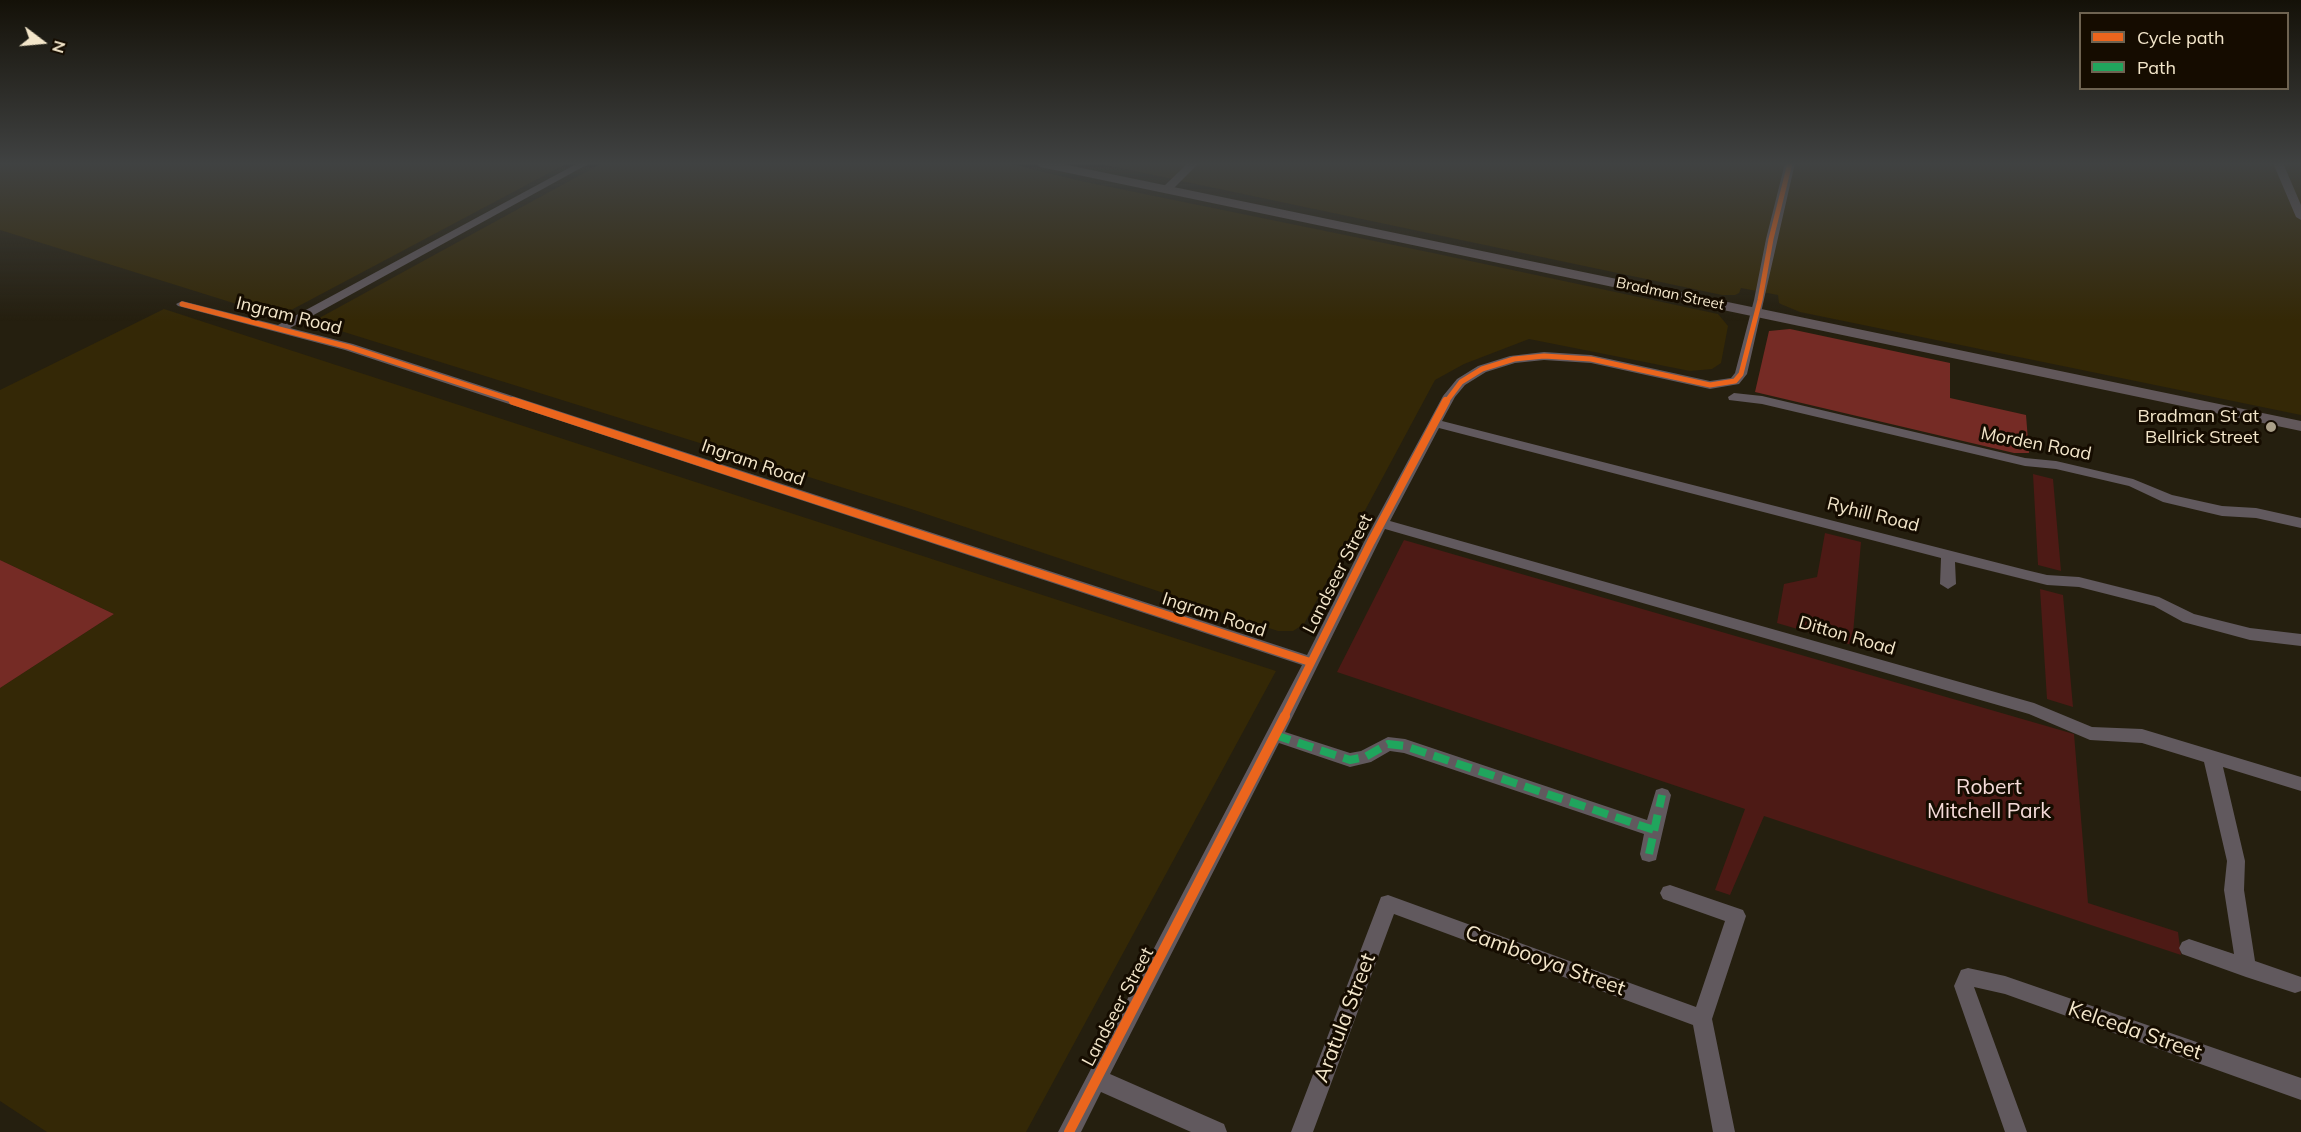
<!DOCTYPE html>
<html>
<head>
<meta charset="utf-8">
<style>
  body { margin:0 }
  #map { position:relative; width:2301px; height:1132px; overflow:hidden; background:#251f0f; font-family:Mulish,sans-serif }
  canvas { display:block }
  .legend { position:absolute; left:2079px; top:12px; width:210px; height:78px; box-sizing:border-box; background:#150c00; border:2px solid #6e6351; margin:0; padding:8px 10px; list-style:none; font-size:18px; color:#f3e6ca }
  .legend li { display:flex; align-items:center; gap:12px; height:30px }
  .legend b { width:30px; border:2px solid #6e6351 }
  .north { position:absolute; left:12px; top:12px; width:60px; height:60px; -webkit-text-stroke:4px #150c00; paint-order:stroke; rotate:106deg; font-size:16px; font-weight:700; line-height:24px; text-align:center; color:#f3e6ca }
  .north::after { content:''; display:block; margin:auto; width:21px; height:27px; background:#f3e6ca; clip-path:polygon(50% 0,100% 100%,50% 72%,0 100%) }
</style>
</head>
<body>
<div id="map">
<canvas width="2301" height="1132"></canvas>
<ul class="legend">
<li><b style="height:8px;background:#eb651d"></b>Cycle path</li>
<li><b style="height:8px;background:#20a55d"></b>Path</li>
</ul>
<div class="north">N</div>
</div>
<script>
const ctx = document.querySelector('canvas').getContext('2d');
ctx.lineJoin = 'round';
function fillPath(path, color) {
  ctx.fillStyle = color;
  ctx.fill(path, 'evenodd');
}
function shape(rows) {
  const path = new Path2D();
  for (const r of rows) {
    path.moveTo(r[0], r[1]);
    for (let i = 2; i < r.length; i += 2) path.lineTo(r[i], r[i + 1]);
  }
  return path;
}
function strokePath(path, color, width, dash) {
  ctx.strokeStyle = color;
  ctx.lineWidth = width;
  ctx.lineCap = dash ? 'butt' : 'round';
  ctx.setLineDash(dash || []);
  ctx.stroke(path);
}
function write(font, color, halo, rows, align = 'center') {
  ctx.font = font + ' Mulish,sans-serif';
  ctx.lineWidth = 6;
  ctx.setLineDash([]);
  ctx.textBaseline = 'middle';
  ctx.strokeStyle = halo;
  ctx.fillStyle = color;
  for (const [text, x, y, turn = 0] of rows) {
    ctx.save();
    ctx.translate(x, y);
    ctx.rotate((+turn || 0) * Math.PI / 180);
    ctx.textAlign = isNaN(turn) ? turn : align;
    if (halo) ctx.strokeText(text, 0, 0);
    ctx.fillText(text, 0, 0);
    ctx.restore();
  }
}
fillPath(shape([
  [0,163,568,163,278,317,0,230],
  [602,163,1007,163,1086,182,1433,253,1718,314,1728,326,1721,363,1712,369,1690,371,1529,339,1464,364,1435,380,1304,624,1293,631,1278,631,908,508,312,322],
  [1096,163,2301,163,2301,415,1800,312,1783,305,1779,303,1778,295,1741,288,1739,293,1735,295,1722,295],
  [164,309,1276,671,1026,1132,47,1132,0,1101,0,688,114,614,0,560,0,390]
]), '#342806');
fillPath(shape([
  [2033,474,2053,479,2061,571,2038,565],
  [1825,533,1861,542,1852,645,1777,623,1784,584,1817,577],
  [1404,540,2074,734,2088,903,2178,932,2181,955,1764,816,1730,895,1715,890,1745,809,1337,672],
  [2040,589,2063,595,2073,707,2047,699]
]), '#4d1a15');
fillPath(shape([
  [1790,329,1950,363,1950,398,2026,415,2029,453,2014,453,1755,392,1769,331],
  [0,560,114,614,0,688]
]), '#752b25');
fillPath(shape([
  [578,163,590,163,290,328,353,344,1307,655,1364,542,1443,396,1457,379,1478,366,1510,356,1544,352,1591,355,1710,381,1731,378,1735,373,1754,300,1766,239,1785,163,1795,163,1747,374,1739,384,1710,389,1591,363,1544,360,1515,363,1486,372,1465,385,1455,397,1442,421,2026,570,2047,575,2079,577,2159,597,2194,614,2250,628,2301,634,2301,646,2250,640,2183,622,2154,606,2079,587,2047,585,1955,562,1956,584,1948,589,1940,584,1941,558,1439,428,1390,521,2034,703,2092,727,2142,729,2301,777,2301,791,2223,767,2245,861,2244,890,2255,961,2301,977,2301,991,2295,993,2246,977,2182,954,2179,948,2182,942,2189,939,2234,954,2224,890,2227,861,2204,762,2142,743,2090,740,2029,714,1385,529,1285,732,1350,753,1361,751,1388,737,1405,739,1647,820,1656,790,1662,788,1668,790,1671,795,1656,860,1649,862,1642,860,1640,854,1644,834,1404,753,1390,751,1371,762,1350,767,1279,743,1110,1074,1224,1124,1227,1132,1191,1132,1101,1092,1081,1132,1058,1132,1302,665,345,350,178,306,176,304,182,301,278,325,578,163],
  [1188,163,1199,163,1171,191,1163,191,1163,187,1188,163],
  [2273,163,2283,163,2301,205,2301,220,2296,217,2273,163],
  [1734,393,1762,396,2025,458,2056,461,2133,479,2172,495,2222,506,2256,508,2301,518,2301,528,2256,518,2222,516,2163,502,2129,486,2056,469,2025,466,1762,404,1729,400,1728,397,1734,393],
  [1670,885,1743,910,1746,916,1712,1019,1735,1132,1713,1132,1693,1025,1394,914,1313,1132,1291,1132,1381,897,1388,895,1696,1007,1725,921,1663,899,1660,893,1663,887,1670,885],
  [1968,968,2005,976,2301,1078,2301,1100,2005,994,1974,987,2027,1132,2005,1132,1954,986,1961,970,1968,968]
]), '#61595e');
fillPath(shape([
  [1034,163,1058,163,2301,421,2301,431,1040,167,1034,163]
]), '#61575a');
strokePath(shape([
  [1275,735,1350,760,1365,757,1388,744,1405,746,1654,830],
  [1649,854,1662,795]
]), '#20a55d', 8, [16, 8]);
strokePath(shape([
  [182,304,349,347,518,402],
  [1446,402,1461,382,1482,369,1514,359,1544,356,1591,359,1710,385,1735,381,1741,374,1760,300,1771,239,1790,163]
]), '#eb651d', 5);
strokePath(shape([
  [513,401,1310,662],
  [1284,717,1371,542,1446,401]
]), '#eb651d', 8);
strokePath(shape([
  [1069,1132,1285,716]
]), '#eb651d', 10);
const sky = ctx.createLinearGradient(0, 0, 0, 321);
sky.addColorStop(0, '#141108');
sky.addColorStop(0.51, '#404242');
sky.addColorStop(1, '#40424200');
ctx.fillStyle = sky;
ctx.fillRect(0, 0, 2301, 321);
for (const [x, y, r, color] of [
  [2271,427,6,"#aba089"]
]) {
  const dot = new Path2D();
  dot.arc(x, y, r, 0, 2 * Math.PI);
  ctx.fillStyle = color;
  ctx.fill(dot);
  strokePath(dot, '#150c00', 2);
}
write('15px', '#f3e6ca', '#150c00', [
  ["Bradman Street",1670,294,12]
]);
write('18px', '#f3e6ca', '#150c00', [
  ["Ingram Road",289,316,14],
  ["Morden Road",2036,444,11],
  ["Ingram Road",753,463,19],
  ["Ryhill Road",1873,515,14],
  ["Landseer Street",1338,574,-63],
  ["Ingram Road",1214,615,18],
  ["Ditton Road",1847,636,16],
  ["Landseer Street",1118,1007,-62]
]);
write('18px', '#f3e6ca', '#150c00', [
  ["Bradman St at",2259,417],
  ["Bellrick Street",2259,438]
], 'right');
write('21px', '#f5dbd8', '#150c00', [
  ["Robert",1989,788],
  ["Mitchell Park",1989,812]
]);
write('21px', '#f3e6ca', '#150c00', [
  ["Cambooya Street",1545,961,20],
  ["Aratula Street",1345,1018,-69],
  ["Kelceda Street",2135,1031,19]
]);
</script>
</body>
</html>
